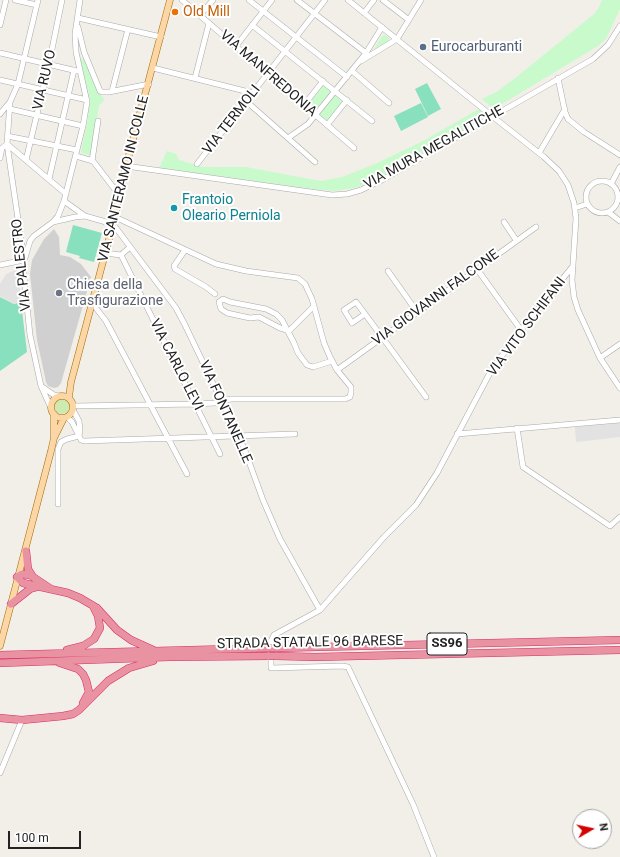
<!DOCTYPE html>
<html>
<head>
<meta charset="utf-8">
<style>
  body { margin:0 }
  #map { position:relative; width:620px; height:857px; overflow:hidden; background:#f2efe9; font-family:Roboto,sans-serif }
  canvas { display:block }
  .north { position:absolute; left:572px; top:809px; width:40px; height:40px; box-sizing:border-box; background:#fff; border:1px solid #a7a7a7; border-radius:50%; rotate:81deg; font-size:11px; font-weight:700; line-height:16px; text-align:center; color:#222 }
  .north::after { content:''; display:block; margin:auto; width:14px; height:18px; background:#d40000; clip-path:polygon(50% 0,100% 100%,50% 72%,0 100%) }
  .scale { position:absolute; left:8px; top:831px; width:73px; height:18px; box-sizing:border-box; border:2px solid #222; border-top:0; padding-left:5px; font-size:12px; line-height:14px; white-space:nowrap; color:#222; -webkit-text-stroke:3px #fff; paint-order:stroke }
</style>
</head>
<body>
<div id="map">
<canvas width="620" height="857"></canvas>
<div class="north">N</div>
<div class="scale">100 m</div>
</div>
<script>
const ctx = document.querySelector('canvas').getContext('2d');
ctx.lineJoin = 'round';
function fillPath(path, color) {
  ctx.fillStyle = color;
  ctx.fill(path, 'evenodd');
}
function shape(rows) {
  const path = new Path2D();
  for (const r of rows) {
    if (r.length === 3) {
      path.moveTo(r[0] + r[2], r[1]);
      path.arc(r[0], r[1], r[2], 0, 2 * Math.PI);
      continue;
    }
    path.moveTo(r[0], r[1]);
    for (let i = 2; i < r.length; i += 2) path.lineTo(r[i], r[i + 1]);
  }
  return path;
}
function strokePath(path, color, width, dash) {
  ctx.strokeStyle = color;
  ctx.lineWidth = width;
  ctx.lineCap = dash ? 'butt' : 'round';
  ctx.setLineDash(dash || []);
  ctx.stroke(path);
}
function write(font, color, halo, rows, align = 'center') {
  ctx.font = font + ' Roboto,sans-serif';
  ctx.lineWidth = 4;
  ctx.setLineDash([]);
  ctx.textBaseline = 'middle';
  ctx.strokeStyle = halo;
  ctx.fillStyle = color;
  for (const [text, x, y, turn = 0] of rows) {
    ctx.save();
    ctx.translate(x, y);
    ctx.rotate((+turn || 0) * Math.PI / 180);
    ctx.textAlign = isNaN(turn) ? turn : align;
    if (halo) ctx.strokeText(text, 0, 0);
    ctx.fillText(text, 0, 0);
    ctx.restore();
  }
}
fillPath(shape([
  [54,229,59,237,60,255,70,257,81,264,91,277,61,383,58,387,54,388,48,386,46,382,37,340,30,274,32,260,44,239]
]), '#d0d0d0');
fillPath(shape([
  [62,406,8]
]), '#cdebb0');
fillPath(shape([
  [602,0,620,0,620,9,606,39,598,46,497,107,491,107,482,99,498,91,514,79,594,14,598,9],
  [385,35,389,38,388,41,374,49,382,36],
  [80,59,84,59,98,92,101,96,103,97,104,101,99,105,92,156,82,153,81,151,87,124,90,100],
  [324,85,331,91,315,110,308,105],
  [336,94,344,101,327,121,319,115],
  [479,109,484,113,483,118,386,174,370,183,354,188,334,191,313,189,159,168,167,151,176,154,179,160,203,167,246,167,321,181,342,177,375,164,423,141]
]), '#c8facc');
fillPath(shape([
  [427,83,441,109,428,116,415,89],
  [421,103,428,117,401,131,394,116],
  [73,225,102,233,94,262,79,258,80,256,66,252],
  [0,297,14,304,21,302,27,352,0,371]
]), '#88e0be');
fillPath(shape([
  [18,269,21,302,14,304,0,296,0,284,6,274],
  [620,423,620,437,576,442,575,427]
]), '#e2e2e2');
const minor = shape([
  [15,0,37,5],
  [182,0,354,148],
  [249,0,347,77],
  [297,0,366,53],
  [348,0,492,116,544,157,559,171,568,185,574,203,576,218,572,280,574,297,578,310,600,358,620,388],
  [383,0,409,20],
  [364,13,374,0],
  [200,15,213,0],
  [78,18,161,37],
  [0,25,6,0],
  [252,25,372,121],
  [78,27,84,52,100,91,102,92,109,92,149,84],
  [236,46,272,0],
  [0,53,77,71],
  [361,61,397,39,421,0],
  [153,68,253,93],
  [352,71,389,103],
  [195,78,209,23],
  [558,78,565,112,568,119,584,132,620,155],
  [0,80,87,100],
  [112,91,128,29],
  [246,101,315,162],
  [10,102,7,144,24,260,24,277,30,335,41,386,51,408],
  [304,105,323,81],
  [10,109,83,126],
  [0,114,10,102,18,84,38,0],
  [327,125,347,100],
  [7,136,77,150],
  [288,138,308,124,366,53,382,27],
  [7,144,66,194],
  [539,153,565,109],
  [76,156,93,161,120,196],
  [0,158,2,148,7,144],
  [26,160,49,64,62,0],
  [92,161,98,121],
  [197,164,325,0],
  [126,166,332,195,347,194,361,190,382,180,593,59,608,45,620,26],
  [49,179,74,70],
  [602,197,16],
  [611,184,620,167],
  [64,201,85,216],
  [575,208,587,204],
  [608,212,620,221],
  [53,222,75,217,85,216,113,224,176,308,185,325,244,448,263,500,280,539,320,610],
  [504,222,516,240],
  [185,250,174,266,175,269,206,287,215,294],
  [105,253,121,255,130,247],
  [121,255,220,454],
  [25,258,30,241,34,236,53,222,58,216,64,201,83,126,87,102,76,52,75,34,80,0],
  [0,265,24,260],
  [477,269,521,330],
  [388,271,417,312],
  [92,303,106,321,187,474],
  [365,314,352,323,344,310,356,302,365,314,382,337,426,397],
  [287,330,280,328,259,317,250,318,227,313,221,309,219,302,223,299,230,302,266,309,276,314,282,320,294,343,298,353,307,365,313,367,332,361],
  [288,332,314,306],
  [600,358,620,344],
  [337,370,536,227],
  [41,386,54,395,59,396],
  [74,406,196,404,215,403,231,399,345,399,350,397,351,392,351,387,337,370,330,357,324,343,312,299,305,284,298,278,246,271,216,264,115,217],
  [67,417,72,422,79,436,80,430,79,421,73,410],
  [517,428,523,467,610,526,620,517],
  [457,434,620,420],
  [58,504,58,449,61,442,67,439,79,436,81,440,84,441,295,434],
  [0,773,22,720],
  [434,857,413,804,348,667,342,666,271,668,271,641,274,635,320,610,384,537,416,505,437,473,492,369,521,330,573,266]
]);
const major = shape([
  [62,407,11],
  [69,397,71,382,113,224,126,166,170,0],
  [54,414,54,437],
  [0,646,51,451,54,438,64,418]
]);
const highway = shape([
  [26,551,28,569,33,577],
  [51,589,30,575,22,574,17,577,23,583,68,593,80,598,97,608,117,630,131,640,153,650],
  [11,604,30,589,37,587],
  [275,648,620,640],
  [67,650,83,646,94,639,100,628,98,616,94,608],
  [0,655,268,648],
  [276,656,315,657,620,650],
  [0,663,169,657,269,656],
  [60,663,78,669,83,674,86,680,89,692,83,703],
  [0,718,22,720,63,716,73,714,79,710,108,681,129,668,153,661]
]);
strokePath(minor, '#a9a9a9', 6);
strokePath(major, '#a06b00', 7);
strokePath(highway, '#dc2a67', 8);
strokePath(minor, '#fff', 5);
strokePath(major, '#fcd6a4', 6);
strokePath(highway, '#e892a2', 7);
const highwayBridge = shape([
  [268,648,275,648],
  [269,656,276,656]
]);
strokePath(highwayBridge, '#dc2a67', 8, []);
strokePath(highwayBridge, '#e892a2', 7);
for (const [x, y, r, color] of [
  [175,12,4,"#e8710a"],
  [423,47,4,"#5c6f8a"],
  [174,208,4,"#0f9aa8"],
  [59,293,4,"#6b7280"]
]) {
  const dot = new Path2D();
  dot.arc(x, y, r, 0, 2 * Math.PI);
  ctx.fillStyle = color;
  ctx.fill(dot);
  strokePath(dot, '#fff', 1.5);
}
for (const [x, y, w] of [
  [447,644,40]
]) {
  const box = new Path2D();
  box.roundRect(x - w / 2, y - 11, w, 22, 3);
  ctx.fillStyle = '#fff';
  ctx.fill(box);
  strokePath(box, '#222', 1);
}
write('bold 13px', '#222', null, [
  ["SS96",447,644]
]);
write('14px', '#c56008', '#fff', [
  ["Old Mill",183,12]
], 'left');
write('14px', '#4e5e75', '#fff', [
  ["Eurocarburanti",431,47]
], 'left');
write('14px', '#222', '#fff', [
  ["VIA MANFREDONIA",268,74,41],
  ["VIA RUVO",45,80,-77],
  ["VIA TERMOLI",232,120,-52],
  ["VIA MURA MEGALITICHE",434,148,-29],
  ["VIA SANTERAMO IN COLLE",124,179,-76],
  ["VIA PALESTRO",22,265,-96],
  ["VIA GIOVANNI FALCONE",436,298,-36],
  ["VIA VITO SCHIFANI",527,327,-53],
  ["VIA CARLO LEVI",176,365,63],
  ["VIA FONTANELLE",225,412,66],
  ["STRADA STATALE 96 BARESE",310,643,-1]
]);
write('14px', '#0d838f', '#fff', [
  ["Frantoio",182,200],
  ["Oleario Perniola",182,216]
], 'left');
write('14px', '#5b616d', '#fff', [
  ["Chiesa della",67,285],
  ["Trasfigurazione",67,301]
], 'left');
</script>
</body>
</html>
